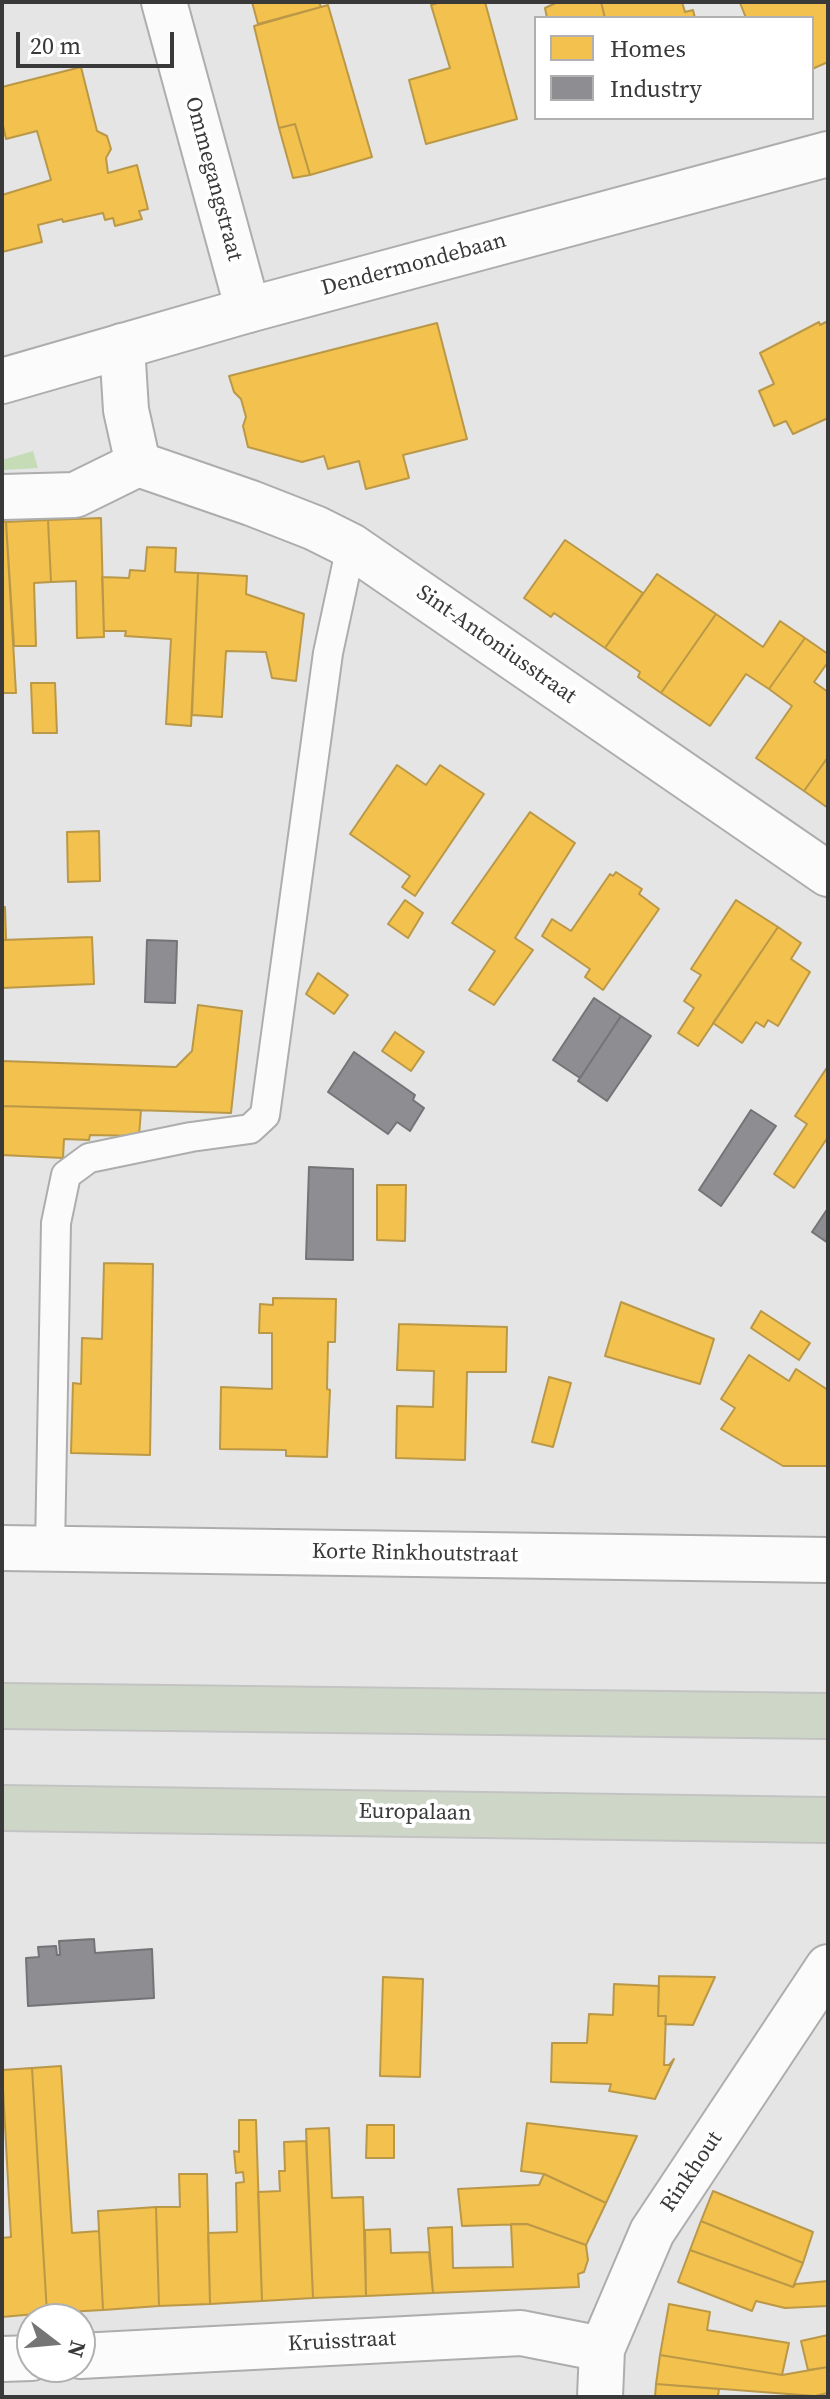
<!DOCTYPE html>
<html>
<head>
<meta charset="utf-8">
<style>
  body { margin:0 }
  #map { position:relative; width:830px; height:2399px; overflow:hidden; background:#e4e5e4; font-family:"Source Serif 4",serif }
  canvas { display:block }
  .frame { position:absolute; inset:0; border:4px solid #383938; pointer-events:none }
  .legend { position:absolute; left:534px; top:16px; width:280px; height:104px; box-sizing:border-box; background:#fff; border:2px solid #afb0af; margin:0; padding:10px 14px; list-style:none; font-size:24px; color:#383938 }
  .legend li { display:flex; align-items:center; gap:16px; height:40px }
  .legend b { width:40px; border:2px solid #afb0af }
  .north { position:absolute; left:16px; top:2303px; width:80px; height:80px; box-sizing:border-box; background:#fff; border:2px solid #afb0af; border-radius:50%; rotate:106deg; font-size:22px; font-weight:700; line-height:32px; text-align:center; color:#383938 }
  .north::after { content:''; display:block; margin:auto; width:28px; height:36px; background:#747574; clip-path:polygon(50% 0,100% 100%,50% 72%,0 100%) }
  .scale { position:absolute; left:16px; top:32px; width:158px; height:36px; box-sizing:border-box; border:4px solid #383938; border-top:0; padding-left:10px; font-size:24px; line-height:28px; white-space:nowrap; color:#383938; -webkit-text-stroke:6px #fff; paint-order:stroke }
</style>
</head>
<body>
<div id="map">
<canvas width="830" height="2399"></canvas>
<div class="frame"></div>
<ul class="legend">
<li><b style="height:22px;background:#f2c14e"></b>Homes</li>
<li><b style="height:22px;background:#8d8d92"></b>Industry</li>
</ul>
<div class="north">N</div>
<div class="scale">20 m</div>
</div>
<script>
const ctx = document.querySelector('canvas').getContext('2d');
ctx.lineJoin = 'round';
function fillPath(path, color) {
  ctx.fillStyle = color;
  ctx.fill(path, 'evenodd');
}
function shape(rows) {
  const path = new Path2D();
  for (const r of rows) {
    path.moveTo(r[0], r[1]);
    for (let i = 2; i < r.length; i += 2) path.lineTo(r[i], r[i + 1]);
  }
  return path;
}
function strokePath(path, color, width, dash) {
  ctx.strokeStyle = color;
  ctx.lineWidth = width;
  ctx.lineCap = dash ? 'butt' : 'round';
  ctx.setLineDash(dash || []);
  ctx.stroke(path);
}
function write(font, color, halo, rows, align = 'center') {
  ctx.font = font + ' "Source Serif 4",serif';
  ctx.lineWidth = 8;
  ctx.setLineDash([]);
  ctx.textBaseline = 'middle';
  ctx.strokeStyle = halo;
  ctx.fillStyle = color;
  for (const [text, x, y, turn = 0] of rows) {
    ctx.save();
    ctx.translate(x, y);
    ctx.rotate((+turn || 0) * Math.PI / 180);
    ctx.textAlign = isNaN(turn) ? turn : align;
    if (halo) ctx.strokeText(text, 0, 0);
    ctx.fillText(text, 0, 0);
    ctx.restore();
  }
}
fillPath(shape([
  [33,451,38,468,2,470,2,460]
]), '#c5dcb7');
const homes = shape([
  [252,2,319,2,321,7,258,24,252,2],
  [441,2,485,2,517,119,426,144,409,80,450,68,431,5,441,2],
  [558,2,601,2,605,18,547,18,545,8,558,2],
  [601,2,682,2,685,12,693,10,695,18,605,18,601,2],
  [828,2,828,62,812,69,812,18,746,18,740,3,828,2],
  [328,5,372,157,310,175,295,124,279,128,254,26,328,5],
  [81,67,97,131,107,136,111,149,106,158,108,173,137,165,148,209,139,211,142,219,115,226,113,218,105,220,103,213,63,222,62,219,38,225,42,242,2,252,2,195,51,180,37,131,6,139,2,121,2,87,81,67],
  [295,124,310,175,293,178,279,128,295,124],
  [828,321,828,418,793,434,786,421,774,426,759,391,774,384,760,353,819,322,820,325,828,321],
  [437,323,467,439,403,455,409,478,366,489,359,461,328,469,324,456,302,462,248,447,243,426,246,417,241,399,234,392,229,376,437,323],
  [101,518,104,637,77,638,76,581,51,582,48,520,101,518],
  [48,520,51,582,34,583,36,646,14,646,6,522,48,520],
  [2,522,6,522,16,693,2,693,2,522],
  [565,540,643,593,605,648,554,613,551,617,524,598,565,540],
  [147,547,176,548,175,572,198,573,191,726,166,724,171,639,125,636,126,631,104,631,102,577,129,578,130,570,145,571,147,547],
  [198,573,247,576,246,594,304,614,296,681,272,678,266,652,226,651,222,717,192,715,198,573],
  [657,574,716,614,661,693,638,677,640,672,605,648,657,574],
  [716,614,763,647,780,621,805,638,769,689,746,674,710,726,661,693,716,614],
  [805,638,828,654,828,662,814,682,828,692,828,757,804,791,756,758,792,706,769,689,805,638],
  [31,683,55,683,57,733,33,733,31,683],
  [828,757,828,808,804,791,828,757],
  [397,765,426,785,440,765,484,794,415,896,402,887,410,876,350,834,397,765],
  [530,812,575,843,515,938,533,950,494,1005,469,990,495,951,452,923,530,812],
  [99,831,100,881,68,882,67,832,99,831],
  [616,872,642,889,639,894,659,909,603,990,585,977,590,969,542,936,552,919,571,931,610,874,613,876,616,872],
  [405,900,423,913,408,938,388,924,405,900],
  [736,900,778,927,698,1046,678,1033,694,1008,684,1001,701,975,691,969,736,900],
  [2,907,5,907,6,940,2,940,2,907],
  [778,927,801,943,791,959,810,972,778,1026,768,1020,764,1027,756,1022,742,1043,713,1023,778,927],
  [92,937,94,984,2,988,2,940,92,937],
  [318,973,348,995,334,1014,306,994,318,973],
  [198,1005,242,1011,231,1113,2,1106,2,1061,176,1067,192,1051,198,1005],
  [395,1032,424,1052,411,1071,382,1051,395,1032],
  [828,1066,828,1137,794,1188,774,1174,807,1124,795,1116,828,1066],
  [2,1106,141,1110,139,1136,90,1135,89,1140,64,1139,63,1158,2,1155,2,1106],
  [377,1185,406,1185,405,1241,377,1240,377,1185],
  [104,1263,153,1264,150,1455,71,1453,73,1383,81,1384,82,1338,102,1339,104,1263],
  [273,1298,336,1299,335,1342,328,1342,327,1389,330,1390,327,1457,286,1456,286,1450,220,1449,221,1387,272,1389,272,1333,259,1333,260,1304,273,1305,273,1298],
  [621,1302,714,1339,700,1384,605,1356,621,1302],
  [761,1311,810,1343,799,1360,751,1328,761,1311],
  [399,1324,507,1327,506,1372,467,1372,465,1460,396,1458,397,1406,433,1407,434,1371,397,1370,399,1324],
  [749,1355,789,1381,796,1369,828,1390,828,1466,783,1466,721,1429,735,1408,721,1399,749,1355],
  [549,1377,571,1383,553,1447,532,1442,549,1377],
  [659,1976,715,1977,693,2025,665,2024,666,2016,658,2016,659,1976],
  [383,1977,423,1979,420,2077,380,2076,383,1977],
  [614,1984,659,1986,658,2016,666,2016,664,2065,669,2065,674,2059,655,2099,609,2091,611,2084,551,2082,552,2043,587,2043,589,2014,613,2015,614,1984],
  [61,2066,72,2233,99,2231,103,2310,47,2313,32,2068,61,2066],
  [32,2068,47,2313,2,2317,2,2238,11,2237,2,2070,32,2068],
  [239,2120,256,2120,262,2301,210,2304,208,2233,237,2232,236,2183,244,2182,243,2172,236,2173,234,2151,239,2152,239,2120],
  [527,2123,637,2136,606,2203,544,2174,521,2171,527,2123],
  [367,2125,394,2125,394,2158,366,2158,367,2125],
  [329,2128,332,2198,363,2197,366,2296,313,2298,306,2129,329,2128],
  [306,2141,313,2298,262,2301,258,2192,280,2191,279,2171,285,2171,284,2142,306,2141],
  [179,2174,207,2174,210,2304,159,2306,156,2207,180,2207,179,2174],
  [544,2174,606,2203,586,2245,527,2224,462,2226,458,2189,539,2185,544,2174],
  [713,2191,813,2232,803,2263,701,2221,713,2191],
  [156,2207,159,2306,103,2310,98,2211,156,2207],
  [701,2221,803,2263,793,2287,690,2250,701,2221],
  [511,2224,527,2224,586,2245,588,2260,584,2272,578,2274,579,2287,433,2293,428,2228,452,2227,453,2268,513,2267,511,2224],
  [390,2229,391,2253,429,2252,433,2293,366,2296,365,2230,390,2229],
  [690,2250,793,2287,796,2284,828,2281,828,2306,785,2308,756,2301,752,2311,678,2282,690,2250],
  [669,2304,710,2312,707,2330,789,2343,782,2375,660,2355,669,2304],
  [828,2335,828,2367,808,2370,801,2341,828,2335],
  [660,2355,782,2375,828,2367,828,2393,815,2396,656,2384,660,2355],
  [656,2384,719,2389,718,2396,726,2397,655,2397,656,2384]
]);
fillPath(homes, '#f2c14e');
strokePath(homes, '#ba9847', 2);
const industry = shape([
  [147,940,177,941,175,1003,145,1002,147,940],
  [594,998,621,1016,580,1078,553,1060,594,998],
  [621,1016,651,1036,607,1101,578,1081,621,1016],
  [354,1052,415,1095,413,1100,424,1108,410,1131,397,1122,388,1134,328,1092,354,1052],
  [751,1110,776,1126,721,1206,699,1190,751,1110],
  [309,1167,353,1169,353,1260,306,1259,309,1167],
  [828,1208,828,1243,812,1232,828,1208],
  [94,1939,95,1953,152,1949,154,1998,28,2006,26,1958,39,1957,38,1947,56,1946,57,1955,60,1955,59,1941,94,1939]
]);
fillPath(industry, '#8d8d92');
strokePath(industry, '#747477', 2);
const lane = shape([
  [50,1549,56,1223,66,1175,89,1158,191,1137,250,1129,265,1115,328,653,351,546]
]);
const street = shape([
  [164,2,248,310],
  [122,346,126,410,138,464,251,503,315,528,351,546,828,874],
  [2,497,75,495,138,464],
  [2,1548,828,1560],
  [80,2356,521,2333,602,2349],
  [2,2359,32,2358],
  [600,2397,602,2349,652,2232,828,1967]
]);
const secondary = shape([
  [2,381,248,310,828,154]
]);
const highway = shape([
  [2,1706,828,1716],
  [2,1808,828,1820]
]);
strokePath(lane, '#acadac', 32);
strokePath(street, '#acadac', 48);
strokePath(secondary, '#acadac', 48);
strokePath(highway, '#c2c3c2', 48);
strokePath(lane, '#fbfbfb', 28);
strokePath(street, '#fbfbfb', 44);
strokePath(secondary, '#fbfbfb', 44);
strokePath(highway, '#ced7c7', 44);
write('22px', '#383938', '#fff', [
  ["Ommegangstraat",213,179,75],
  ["Dendermondebaan",414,265,-15],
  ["Sint-Antoniusstraat",496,645,35],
  ["Korte Rinkhoutstraat",415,1554,1],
  ["Europalaan",415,1813,1],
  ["Rinkhout",692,2172,-56],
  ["Kruisstraat",342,2342,-3]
]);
</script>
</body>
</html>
